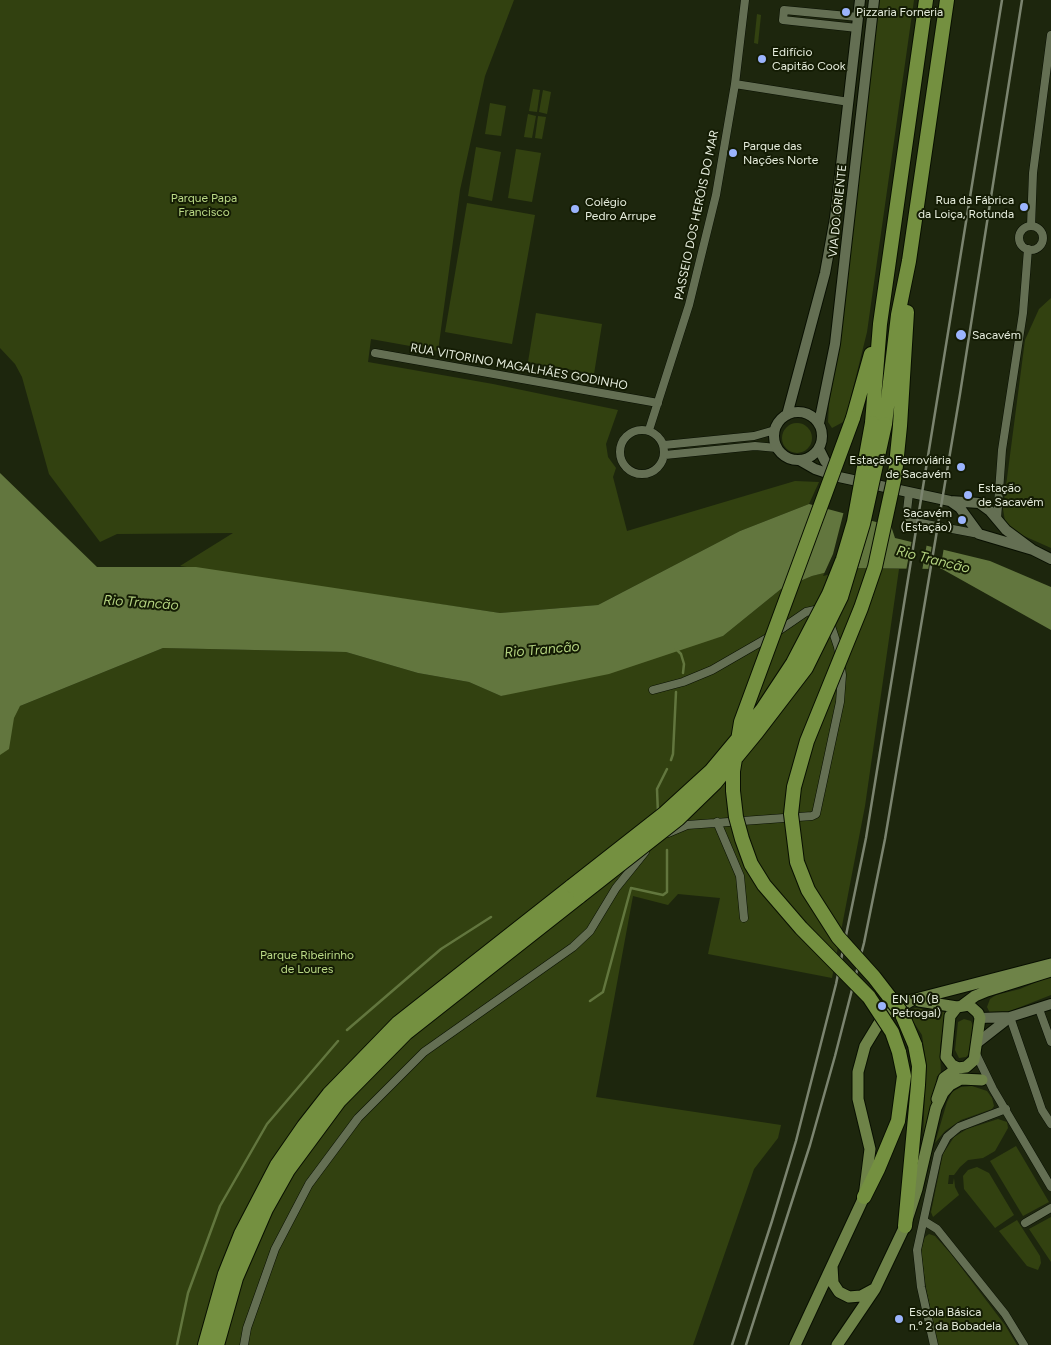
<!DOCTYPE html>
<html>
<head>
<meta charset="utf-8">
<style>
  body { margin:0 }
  canvas { display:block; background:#1d260d }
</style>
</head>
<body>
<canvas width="1051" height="1345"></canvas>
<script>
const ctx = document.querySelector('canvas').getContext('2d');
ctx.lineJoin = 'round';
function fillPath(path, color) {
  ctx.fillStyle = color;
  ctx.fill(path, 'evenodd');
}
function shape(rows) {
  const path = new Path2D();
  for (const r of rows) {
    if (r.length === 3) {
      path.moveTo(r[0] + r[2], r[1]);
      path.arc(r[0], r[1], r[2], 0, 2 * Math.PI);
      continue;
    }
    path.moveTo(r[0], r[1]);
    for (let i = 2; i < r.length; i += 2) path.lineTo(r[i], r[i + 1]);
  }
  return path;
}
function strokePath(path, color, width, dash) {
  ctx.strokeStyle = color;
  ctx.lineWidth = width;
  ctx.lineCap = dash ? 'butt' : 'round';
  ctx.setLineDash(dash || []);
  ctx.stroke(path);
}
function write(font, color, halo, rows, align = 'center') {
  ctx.font = font + ' Figtree,sans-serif';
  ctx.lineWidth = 4;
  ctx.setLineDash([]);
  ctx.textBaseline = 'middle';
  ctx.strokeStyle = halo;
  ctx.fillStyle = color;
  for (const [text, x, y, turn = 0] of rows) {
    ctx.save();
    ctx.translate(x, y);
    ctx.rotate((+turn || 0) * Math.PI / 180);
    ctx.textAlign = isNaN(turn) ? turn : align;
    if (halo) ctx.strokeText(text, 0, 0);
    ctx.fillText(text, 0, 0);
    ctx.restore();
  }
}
fillPath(shape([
  [0,0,514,0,485,76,460,190,438,351,371,339,368,362,493,384,618,410,606,444,608,457,616,468,613,477,627,531,795,481,819,482,809,504,740,531,598,605,500,613,180,566,233,533,117,534,100,542,49,474,22,377,15,364,0,348],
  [879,0,914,0,867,332,845,421,832,428,828,422,829,404,839,344],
  [757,14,761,15,758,44,754,43],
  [533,89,540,90,537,112,529,111],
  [543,90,551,92,547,114,539,112],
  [490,103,506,106,501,136,485,134],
  [528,114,536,116,532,138,524,137],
  [538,116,546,117,542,139,535,138],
  [476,147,501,152,492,201,468,196],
  [516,149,541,153,532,202,508,198],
  [467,203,535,215,512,344,445,332],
  [1051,298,1051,548,1015,532,1005,521,1003,509,1025,340,1039,309],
  [536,313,602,324,594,374,528,362],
  [797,438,15],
  [844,568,899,569,865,806,832,978,708,954,720,898,678,894,668,905,633,896,596,1097,781,1125,778,1138,754,1169,693,1345,0,1345,0,709,20,706,163,648,346,652,418,673,469,682,501,696,723,636,781,589,812,576],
  [1051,976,1051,995,1000,1015,990,1013,987,1007,990,999,996,995,1020,989],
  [915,1008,945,1012,940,1048,941,1075,937,1076,934,1102,923,1141,926,1063,922,1035,907,1012],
  [964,1019,971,1021,973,1026,970,1053,966,1057,959,1058,955,1050,958,1022],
  [972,1086,987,1091,992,1098,994,1106,992,1109,961,1120,945,1131,935,1143,947,1102,952,1092,961,1087],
  [998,1119,1007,1122,1008,1128,995,1151,983,1158,968,1160,960,1167,954,1175,949,1175,948,1184,953,1184,954,1178,955,1187,959,1195,933,1217,931,1212,943,1154,954,1137,967,1129],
  [1016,1146,1049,1202,1023,1216,990,1161],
  [977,1167,989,1173,1014,1215,995,1228,964,1189,963,1176,968,1170],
  [1051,1217,1051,1262,1029,1229],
  [1017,1220,1040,1256,1041,1263,1038,1270,1027,1266,999,1231],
  [929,1234,935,1236,951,1254,1005,1325,1017,1345,938,1345,926,1288,921,1250,925,1237]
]), '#324110');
fillPath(shape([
  [0,473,97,567,196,567,500,613,598,605,740,531,809,504,891,526,895,538,990,561,1051,587,1051,630,942,569,844,568,812,576,781,589,723,636,609,674,501,696,469,682,418,673,346,652,163,648,20,706,14,718,9,749,0,755]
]), '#62763e');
fillPath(shape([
  [844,511,872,518,857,571,844,571,823,576,833,554],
  [912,539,927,543,922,571,906,571],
  [932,544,944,547,940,571,928,571]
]), '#1d260d');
strokePath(shape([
  [676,649,681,654,684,664,683,673],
  [671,760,673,754,676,692],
  [658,814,657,789,667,769],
  [590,1001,603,992,631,888,663,895,667,892,667,850],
  [347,1030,441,949,491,917],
  [177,1345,188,1293,220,1206,267,1124,338,1041]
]), '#62763e', 2.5);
const street = shape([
  [857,28,783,20,784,10,858,17],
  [735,84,849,102],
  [1031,226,1033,173,1051,35],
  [1031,238,12],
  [375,353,658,403],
  [642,452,22],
  [649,430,689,305,716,195,735,84,745,0],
  [664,445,754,436,775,430],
  [665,455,755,446,777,448],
  [909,493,907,511,910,521,979,534],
  [997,519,1002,450,1023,313,1028,249],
  [653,690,683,682,712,670,771,636,806,612,815,610,823,612],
  [717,822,740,876,744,918],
  [668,833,687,825,812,816,816,814,840,702,842,675,838,647,829,620],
  [1039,1009,1051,1042],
  [1010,1017,1042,1110,1051,1124],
  [976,1054,993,1089,1051,1187],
  [924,1221,937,1229,1005,1314,1024,1345],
  [1025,1223,1051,1208],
  [244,1345,247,1328,275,1249,309,1184,358,1118,424,1052,573,947,590,931,616,888,645,852],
  [934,1345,921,1287,917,1250,938,1154,947,1137,959,1127,1006,1109]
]);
const secondary = shape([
  [798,436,24],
  [787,415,825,273,835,218,860,0],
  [819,423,835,344,874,0],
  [819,449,825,461,837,475],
  [801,461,815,469,839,477,950,501,979,503,990,511,1006,530,1033,550],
  [950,501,960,508,979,534,1033,550,1051,559],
  [980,1018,1010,1017,1051,1004],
  [977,1043,1009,1018]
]);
const primary = shape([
  [919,1001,957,1007],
  [963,1005,975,996,987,991,1051,971],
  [937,1099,944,1078,958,1068,966,1067,974,1060,980,1018,978,1013,969,1005,957,1007,950,1016,946,1057,952,1065,958,1068],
  [832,1266,833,1283,839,1292,849,1297,861,1296,874,1289],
  [795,1345,864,1197,870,1149,858,1099,858,1072,865,1046,882,1018,912,1000,1051,964],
  [837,1345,875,1289,905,1226,917,1189,936,1108,943,1093,950,1085,961,1079,982,1080]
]);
const highway = shape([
  [853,418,871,354],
  [872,423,880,324,926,0],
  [885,424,898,315,909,261,947,0],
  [900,426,907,312],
  [864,1197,878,1169,898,1121,904,1076,899,1052],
  [905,1226,918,1085,919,1066,915,1045],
  [205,1345,225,1274,241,1234,277,1165,304,1126,329,1094,398,1023,572,886],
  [217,1345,236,1278,266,1209,288,1170,339,1101,406,1033,580,896]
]);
strokePath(street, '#080f00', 9);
strokePath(secondary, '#080f00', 12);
strokePath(primary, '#080f00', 13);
strokePath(highway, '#080f00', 16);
strokePath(street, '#646f53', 8);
strokePath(secondary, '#646f53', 10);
strokePath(primary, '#6e8348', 11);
strokePath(highway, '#749040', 14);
strokePath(shape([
  [732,1345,772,1221,796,1141,836,984,866,838,1002,0],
  [746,1345,810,1145,835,1056,864,943,885,839,960,394,1022,0]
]), '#7b846f', 2.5);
const highwayBridge = shape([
  [853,418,741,722,733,771,733,791,736,817,742,839,751,864,764,885,801,928,869,997,892,1032,899,1052],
  [900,426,895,475,875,567,861,608,807,741,794,787,791,814,797,862,808,890,838,937,874,977,901,1012,915,1045],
  [572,886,665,813,711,771,762,710,793,663,829,594,843,559,854,522,872,423],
  [580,896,678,819,715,783,757,732,806,668,841,597,863,524,885,424]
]);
strokePath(highwayBridge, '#080f00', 16, []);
strokePath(highwayBridge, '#749040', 14);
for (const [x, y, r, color] of [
  [846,12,5,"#9bb4fd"],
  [762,59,5,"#9bb4fd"],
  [733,153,5,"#9bb4fd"],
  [1024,207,5,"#9bb4fd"],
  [575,209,5,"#9bb4fd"],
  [961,335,6,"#9bb4fd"],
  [961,467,5,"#9bb4fd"],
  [968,495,5,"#9bb4fd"],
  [962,520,5,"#9bb4fd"],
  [882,1006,5,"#9bb4fd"],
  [899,1319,5,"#9bb4fd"]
]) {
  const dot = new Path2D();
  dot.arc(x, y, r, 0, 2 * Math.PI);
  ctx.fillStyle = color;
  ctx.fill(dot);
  strokePath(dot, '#141c04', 2);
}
write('12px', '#e6eddd', '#141c04', [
  ["Pizzaria Forneria",856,12],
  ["Edifício",772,52],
  ["Capitão Cook",772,66],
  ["Parque das",743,146],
  ["Nações Norte",743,160],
  ["Rua da Fábrica",1014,200,"right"],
  ["da Loiça, Rotunda",1014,214,"right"],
  ["Colégio",585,202],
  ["Pedro Arrupe",585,216],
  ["Sacavém",972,335],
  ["Estação Ferroviária",951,460,"right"],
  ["de Sacavém",951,474,"right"],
  ["Estação",978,488],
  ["de Sacavém",978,502],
  ["Sacavém",952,513,"right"],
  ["(Estação)",952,527,"right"],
  ["EN 10 (B",892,999],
  ["Petrogal)",892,1013],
  ["Escola Básica",909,1312],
  ["n.º 2 da Bobadela",909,1326]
], 'left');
write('12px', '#bad986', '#141c04', [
  ["Parque Papa",204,198],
  ["Francisco",204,212],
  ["Parque Ribeirinho",307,955],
  ["de Loures",307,969]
]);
write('12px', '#e6eddd', '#141c04', [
  ["VIA DO ORIENTE",838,211,-84],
  ["PASSEIO DOS HERÓIS DO MAR",697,215,-78],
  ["RUA VITORINO MAGALHÃES GODINHO",519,367,10]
]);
write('italic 14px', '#b3d27f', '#141c04', [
  ["Rio Trancão",933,560,14],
  ["Rio Trancão",141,603,4],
  ["Rio Trancão",542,650,-5]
]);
</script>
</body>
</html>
